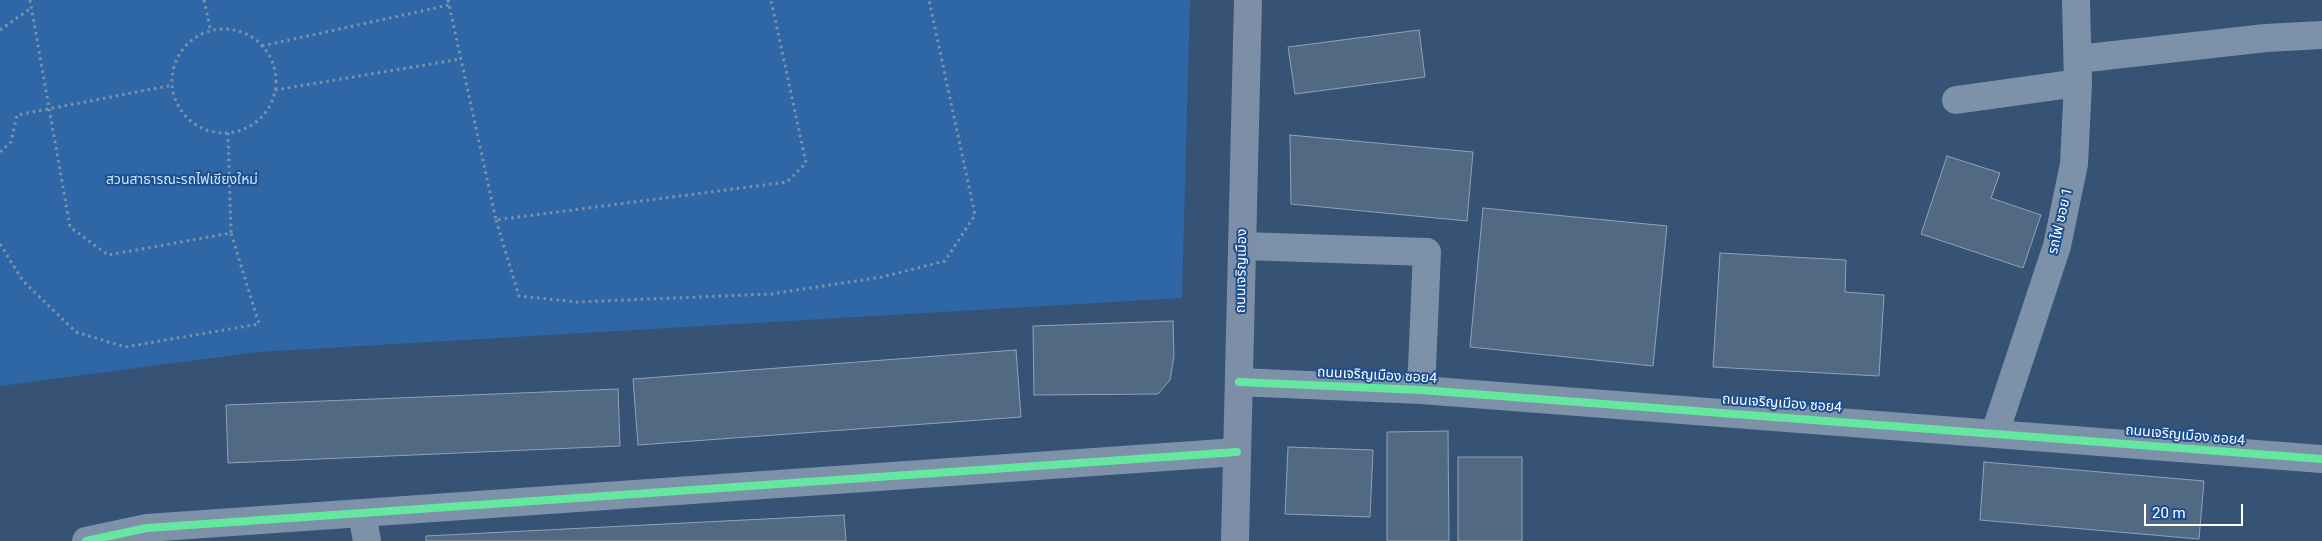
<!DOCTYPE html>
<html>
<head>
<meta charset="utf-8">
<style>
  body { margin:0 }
  #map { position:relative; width:2322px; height:541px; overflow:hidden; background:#365274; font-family:Roboto,sans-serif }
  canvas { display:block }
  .scale { position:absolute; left:2144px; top:504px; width:99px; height:22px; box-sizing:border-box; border:2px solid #fff; border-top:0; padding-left:6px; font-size:15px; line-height:18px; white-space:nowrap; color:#fff; -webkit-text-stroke:4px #1b4f8f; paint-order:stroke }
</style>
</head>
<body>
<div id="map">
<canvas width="2322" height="541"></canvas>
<div class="scale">20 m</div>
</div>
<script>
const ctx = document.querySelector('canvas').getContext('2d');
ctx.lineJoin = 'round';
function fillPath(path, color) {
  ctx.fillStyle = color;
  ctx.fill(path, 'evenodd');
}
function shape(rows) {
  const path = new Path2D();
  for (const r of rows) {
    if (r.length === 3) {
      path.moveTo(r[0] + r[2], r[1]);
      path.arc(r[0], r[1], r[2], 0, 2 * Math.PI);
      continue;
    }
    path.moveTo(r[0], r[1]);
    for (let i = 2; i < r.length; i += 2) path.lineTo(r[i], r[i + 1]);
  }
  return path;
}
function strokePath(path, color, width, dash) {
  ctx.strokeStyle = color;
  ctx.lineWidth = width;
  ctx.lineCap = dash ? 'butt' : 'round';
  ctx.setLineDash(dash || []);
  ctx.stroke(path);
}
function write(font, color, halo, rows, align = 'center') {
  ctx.font = font + ' Roboto,"Noto Sans Thai",sans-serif';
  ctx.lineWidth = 4;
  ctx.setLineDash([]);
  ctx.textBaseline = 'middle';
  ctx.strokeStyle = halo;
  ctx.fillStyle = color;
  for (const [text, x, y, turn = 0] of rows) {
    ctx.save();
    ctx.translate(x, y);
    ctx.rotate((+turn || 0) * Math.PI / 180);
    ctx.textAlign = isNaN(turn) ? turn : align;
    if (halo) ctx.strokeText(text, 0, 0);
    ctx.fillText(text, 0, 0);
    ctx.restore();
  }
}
fillPath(shape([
  [0,0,1190,0,1182,298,258,352,0,386]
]), '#2f66a5');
const building = shape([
  [1419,30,1425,77,1295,94,1288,47,1419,30],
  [1290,135,1473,152,1467,221,1291,204,1290,135],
  [1947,156,2000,173,1991,198,2041,215,2023,268,1921,234,1947,156],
  [1483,208,1667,226,1653,366,1470,347,1483,208],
  [1720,253,1846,260,1845,292,1884,295,1879,376,1713,367,1720,253],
  [1173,321,1174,356,1170,380,1158,394,1034,395,1033,326,1173,321],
  [1016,350,1021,417,638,445,633,379,1016,350],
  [618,389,620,446,228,463,226,405,618,389],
  [1448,431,1449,541,1387,541,1387,432,1448,431],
  [1288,447,1373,450,1370,517,1285,514,1288,447],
  [1458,457,1522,457,1522,541,1458,541,1458,457],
  [1984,462,2204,481,2199,539,1980,520,1984,462],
  [844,515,846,541,426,541,426,536,844,515]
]);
fillPath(building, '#526984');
strokePath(building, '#92a2b6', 1);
strokePath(shape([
  [30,0,70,227,108,255,231,233,228,133],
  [204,0,211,32],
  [448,0,496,220,787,182,806,163,771,0],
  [224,81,52],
  [0,30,31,8],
  [262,46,449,5],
  [275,90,461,59],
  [0,152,11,142,17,115,173,85],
  [496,220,519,296,577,302,771,294,882,277,945,261,975,215,929,0],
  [0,244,23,281,76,332,125,347,259,324,231,233]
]), '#7d92a8', 3, [2.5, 4]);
strokePath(shape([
  [2078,59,2266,38,2322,35],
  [1956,100,2078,83],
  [1242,246,1427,252,1421,390],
  [1239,382,1421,390,2322,459],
  [1995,433,2057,246,2074,164,2078,83,2076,0],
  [362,513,367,541],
  [86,541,147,528,1237,452]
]), '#7d92a8', 28);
strokePath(shape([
  [1235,541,1248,0]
]), '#7d8ea7', 28);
strokePath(shape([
  [1239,382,1421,390,2322,459],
  [86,541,147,528,1237,452]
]), '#66e7a1', 8);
write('14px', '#cfe3fa', '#1b4f8f', [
  ["สวนสาธารณะรถไฟเชียงใหม่",182,180]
]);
write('14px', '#fff', '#1b4f8f', [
  ["รถไฟ ซอย 1",2061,221,-77],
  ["ถนนเจริญเมือง",1242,271,-89],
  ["ถนนเจริญเมือง ซอย4",1377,376,3],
  ["ถนนเจริญเมือง ซอย4",1782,404,4],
  ["ถนนเจริญเมือง ซอย4",2185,436,5]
]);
</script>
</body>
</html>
